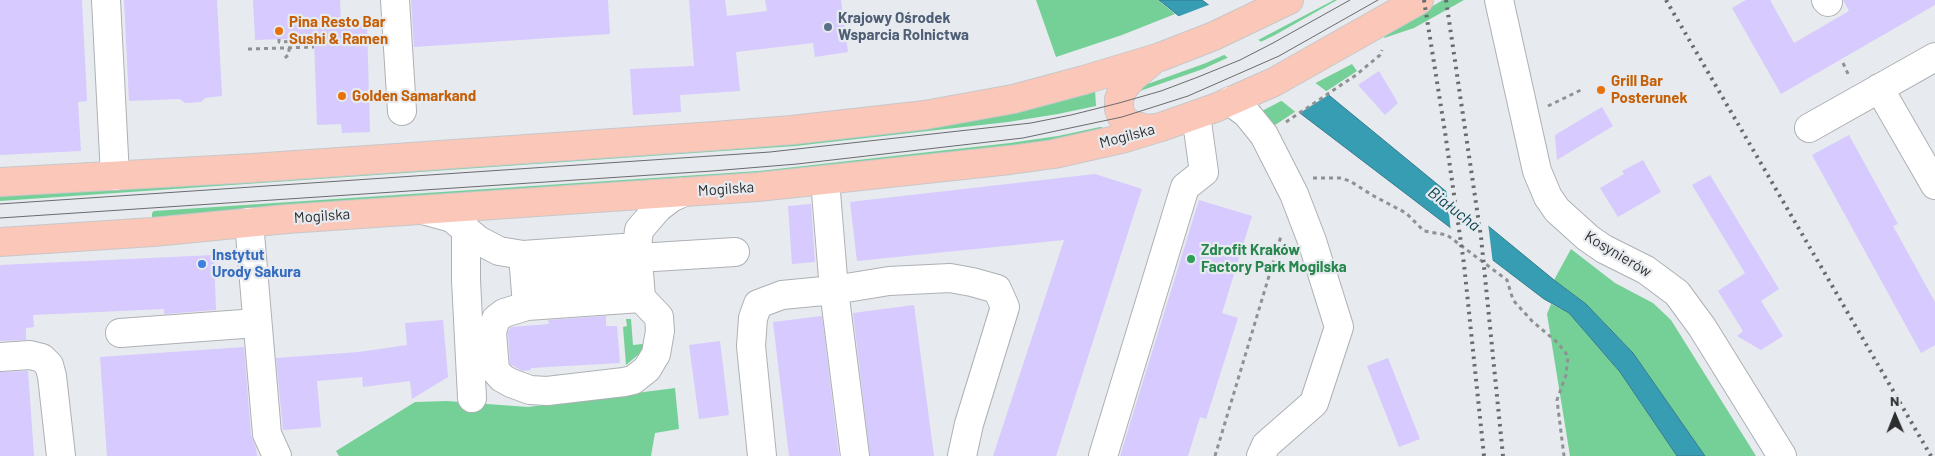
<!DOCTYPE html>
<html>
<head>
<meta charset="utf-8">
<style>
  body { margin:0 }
  #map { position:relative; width:1935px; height:456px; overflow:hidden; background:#e7eaee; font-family:Barlow,sans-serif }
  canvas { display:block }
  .north { position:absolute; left:1870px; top:391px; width:50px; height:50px; -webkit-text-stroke:4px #e7eaee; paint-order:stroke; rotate:359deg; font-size:14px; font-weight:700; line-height:20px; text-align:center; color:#2c2d2e }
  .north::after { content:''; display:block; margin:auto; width:18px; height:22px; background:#2c2d2e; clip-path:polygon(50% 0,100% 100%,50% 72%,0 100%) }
</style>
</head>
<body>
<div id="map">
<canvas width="1935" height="456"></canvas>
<div class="north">N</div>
</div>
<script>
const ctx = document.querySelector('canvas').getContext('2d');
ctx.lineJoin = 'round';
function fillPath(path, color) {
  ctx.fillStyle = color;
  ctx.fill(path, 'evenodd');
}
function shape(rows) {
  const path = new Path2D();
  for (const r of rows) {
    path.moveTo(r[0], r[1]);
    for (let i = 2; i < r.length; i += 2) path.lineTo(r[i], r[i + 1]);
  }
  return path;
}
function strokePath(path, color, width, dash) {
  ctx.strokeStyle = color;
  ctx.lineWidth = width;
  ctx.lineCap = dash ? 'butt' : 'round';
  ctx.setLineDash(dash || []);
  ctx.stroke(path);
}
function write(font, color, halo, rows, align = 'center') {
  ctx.font = font + ' Barlow,sans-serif';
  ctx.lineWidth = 4.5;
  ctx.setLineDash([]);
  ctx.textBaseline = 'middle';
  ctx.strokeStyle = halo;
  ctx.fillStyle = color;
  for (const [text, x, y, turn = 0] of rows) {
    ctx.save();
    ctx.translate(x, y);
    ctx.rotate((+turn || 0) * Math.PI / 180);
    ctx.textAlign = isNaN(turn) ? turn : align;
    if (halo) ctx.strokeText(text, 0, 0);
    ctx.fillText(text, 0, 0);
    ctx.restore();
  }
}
fillPath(shape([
  [1036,0,1158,0,1175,14,1122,35,1056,57],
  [1334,0,1337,0,1275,35,1240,52,1203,69,1137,92,1145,85,1206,63,1260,39],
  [1443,0,1464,0,1414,28,1384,38,1385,34],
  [1352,64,1357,71,1269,129,1260,112],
  [1095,90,1096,106,1058,114,1008,122,795,146,0,201,0,196,600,158,600,157],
  [1100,127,1102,127,1102,130,1036,144,783,173,152,221,152,213,154,211,759,171,1010,143,1058,136],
  [1571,249,1615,283,1653,303,1671,320,1756,456,1705,456,1633,353,1586,304,1554,280],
  [1551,304,1569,313,1620,372,1677,456,1570,456,1547,314],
  [626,319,631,319,633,345,652,343,626,365,623,327,627,326],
  [675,388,679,429,655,433,651,456,339,456,336,451,415,402,447,401,528,407]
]), '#75d097');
const water = shape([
  [1159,0,1202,0,1325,92,1554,280,1586,304,1633,353,1705,456,1677,456,1620,372,1569,313,1544,299,1296,110,1159,0]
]);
fillPath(water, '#369db3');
strokePath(water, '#337b8b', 1);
fillPath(shape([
  [1211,4,1330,94,1298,114,1177,17],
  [1446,188,1488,223,1493,264,1451,232]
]), '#e7eaee');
fillPath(shape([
  [0,0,82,0,87,101,78,102,81,151,0,155],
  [124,0,217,0,222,96,205,98,201,102,185,103,180,99,129,101],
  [253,0,340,0,341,25,367,24,370,132,342,133,341,124,317,125,314,38,255,40],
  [411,0,608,0,610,34,414,47],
  [689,0,725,0,727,16,767,11,765,0,841,0,848,52,815,57,813,43,736,52,740,91,680,95,681,112,633,115,630,69,694,66],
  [1746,0,1770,0,1794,43,1849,11,1843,0,1935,0,1935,5,1781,94,1732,8],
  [1379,71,1398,103,1385,115,1358,85],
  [1602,107,1613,126,1557,160,1555,135],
  [1849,135,1898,224,1893,226,1935,302,1935,345,1921,353,1812,155],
  [1643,160,1661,192,1618,217,1600,188,1624,174,1622,171],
  [1095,174,1142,189,1056,456,993,456,1064,240,857,261,850,202],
  [1710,175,1779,289,1761,301,1783,336,1761,350,1737,336,1743,331,1718,291,1745,273,1692,185],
  [1199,200,1252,216,1222,313,1238,318,1206,419,1200,417,1188,456,1120,456],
  [811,204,815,262,792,264,788,206],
  [214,255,216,310,164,314,164,309,33,315,34,327,26,328,26,340,0,341,0,265],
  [914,305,934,456,870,456,853,313],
  [606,316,606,326,617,326,620,363,531,368,531,370,522,371,510,364,508,332,511,327,549,324,548,320],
  [822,316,839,456,789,456,773,322],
  [443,320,448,377,412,399,410,381,363,387,362,377,317,381,321,427,283,430,276,358,359,352,407,345,405,323],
  [720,341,729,415,699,419,689,345],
  [244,347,251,435,256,448,257,456,107,456,100,357],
  [1388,358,1420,439,1399,447,1367,366],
  [28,371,34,456,0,456,0,372]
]), '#d6cafe');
const minor = shape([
  [106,0,115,176],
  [395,0,402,111],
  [1499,0,1537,171,1548,197,1557,210,1588,238,1604,249,1646,270,1677,293,1702,327,1782,456],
  [1826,0,1828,2],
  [1879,88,1935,185],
  [1230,101,1247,114,1264,135,1294,194,1312,241,1339,327,1314,403,1266,445,1261,456],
  [1809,128,1935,57],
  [825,180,834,290,855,456],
  [423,210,452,218,478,240,499,251,523,255,527,306,641,298,637,247,639,230,658,208,671,198,684,192],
  [249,222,267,434,277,456],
  [466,229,466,280,472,398],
  [523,255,637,247],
  [638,258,735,252],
  [525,281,639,273],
  [527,306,504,313,496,319,492,332,495,370,502,378,511,383,530,390,547,391,624,382,633,380,647,369,656,354,660,331,659,317,641,298],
  [120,333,257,323],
  [0,357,30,355,42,358,49,365,52,376,61,456],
  [762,456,751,346,753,318,758,304,782,295,834,290,889,281,950,278,972,282,997,289,1005,307,969,424,962,456],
  [1103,456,1185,187,1204,172,1196,115]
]);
const major = shape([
  [1151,62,1133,77,1123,89,1119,99,1119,109,1122,117,1129,124,1147,129,1157,128],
  [0,182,252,168,714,136,792,130,925,115,1013,99,1084,80,1160,57,1214,36,1289,0],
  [0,242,153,232,287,219,758,187,1010,160,1054,154,1125,138,1161,127,1215,108,1274,82,1419,0]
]);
strokePath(minor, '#adb0b4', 30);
strokePath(major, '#c8c8c9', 30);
strokePath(shape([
  [279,39,279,42,281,42,317,40,317,37],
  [248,49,314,47],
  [285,58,289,54,289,48],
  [1843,63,1849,76],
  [1548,106,1583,89],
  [1286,122,1356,75,1380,55,1382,50],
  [1313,178,1340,178,1350,181,1372,195,1406,213,1424,231,1447,235,1507,280,1513,300,1532,321,1558,343,1568,356,1566,375,1557,400,1564,456],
  [1215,456,1281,236]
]), '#8f9193', 3, [4, 4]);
strokePath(minor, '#fff', 28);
strokePath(major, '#fac7b9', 28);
strokePath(shape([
  [0,204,770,152,1031,123,1071,115,1119,103,1161,91,1198,77,1240,60,1273,43,1350,0],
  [0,218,712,171,797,164,1023,138,1122,117,1188,96,1279,56,1378,0]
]), '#6a6b6d', 1);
strokePath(shape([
  [1424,0,1445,132,1464,264,1484,456],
  [1446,0,1481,237,1503,456],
  [1666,0,1931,456]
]), '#6a6b6d', 4, [2.5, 5]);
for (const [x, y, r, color] of [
  [828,27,5,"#5c6f8a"],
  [279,31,5,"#e8710a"],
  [1601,90,5,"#e8710a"],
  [342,96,5,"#e8710a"],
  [1191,259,5,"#2e9e5b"],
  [202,264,5,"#3f7fe0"]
]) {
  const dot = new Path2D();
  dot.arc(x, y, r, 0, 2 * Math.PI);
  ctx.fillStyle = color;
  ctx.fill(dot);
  strokePath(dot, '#e7eaee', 2);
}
write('bold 15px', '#4e5e75', '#e7eaee', [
  ["Krajowy Ośrodek",838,18],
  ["Wsparcia Rolnictwa",838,35]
], 'left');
write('bold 15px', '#c56008', '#e7eaee', [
  ["Pina Resto Bar",289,22],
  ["Sushi & Ramen",289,39],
  ["Grill Bar",1611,81],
  ["Posterunek",1611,98],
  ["Golden Samarkand",352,96]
], 'left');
write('15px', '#2c2d2e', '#e7eaee', [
  ["Mogilska",1127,136,-15],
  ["Mogilska",726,189,-4],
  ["Mogilska",322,216,-4],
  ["Kosynierów",1618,254,31]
]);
write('bold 15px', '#27864d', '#e7eaee', [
  ["Zdrofit Kraków",1201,250],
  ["Factory Park Mogilska",1201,267]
], 'left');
write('bold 15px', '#366cbe', '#e7eaee', [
  ["Instytut",212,255],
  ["Urody Sakura",212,272]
], 'left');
write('italic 16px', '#003f4b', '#e7eaee', [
  ["Białucha",1454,209,38]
]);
</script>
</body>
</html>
